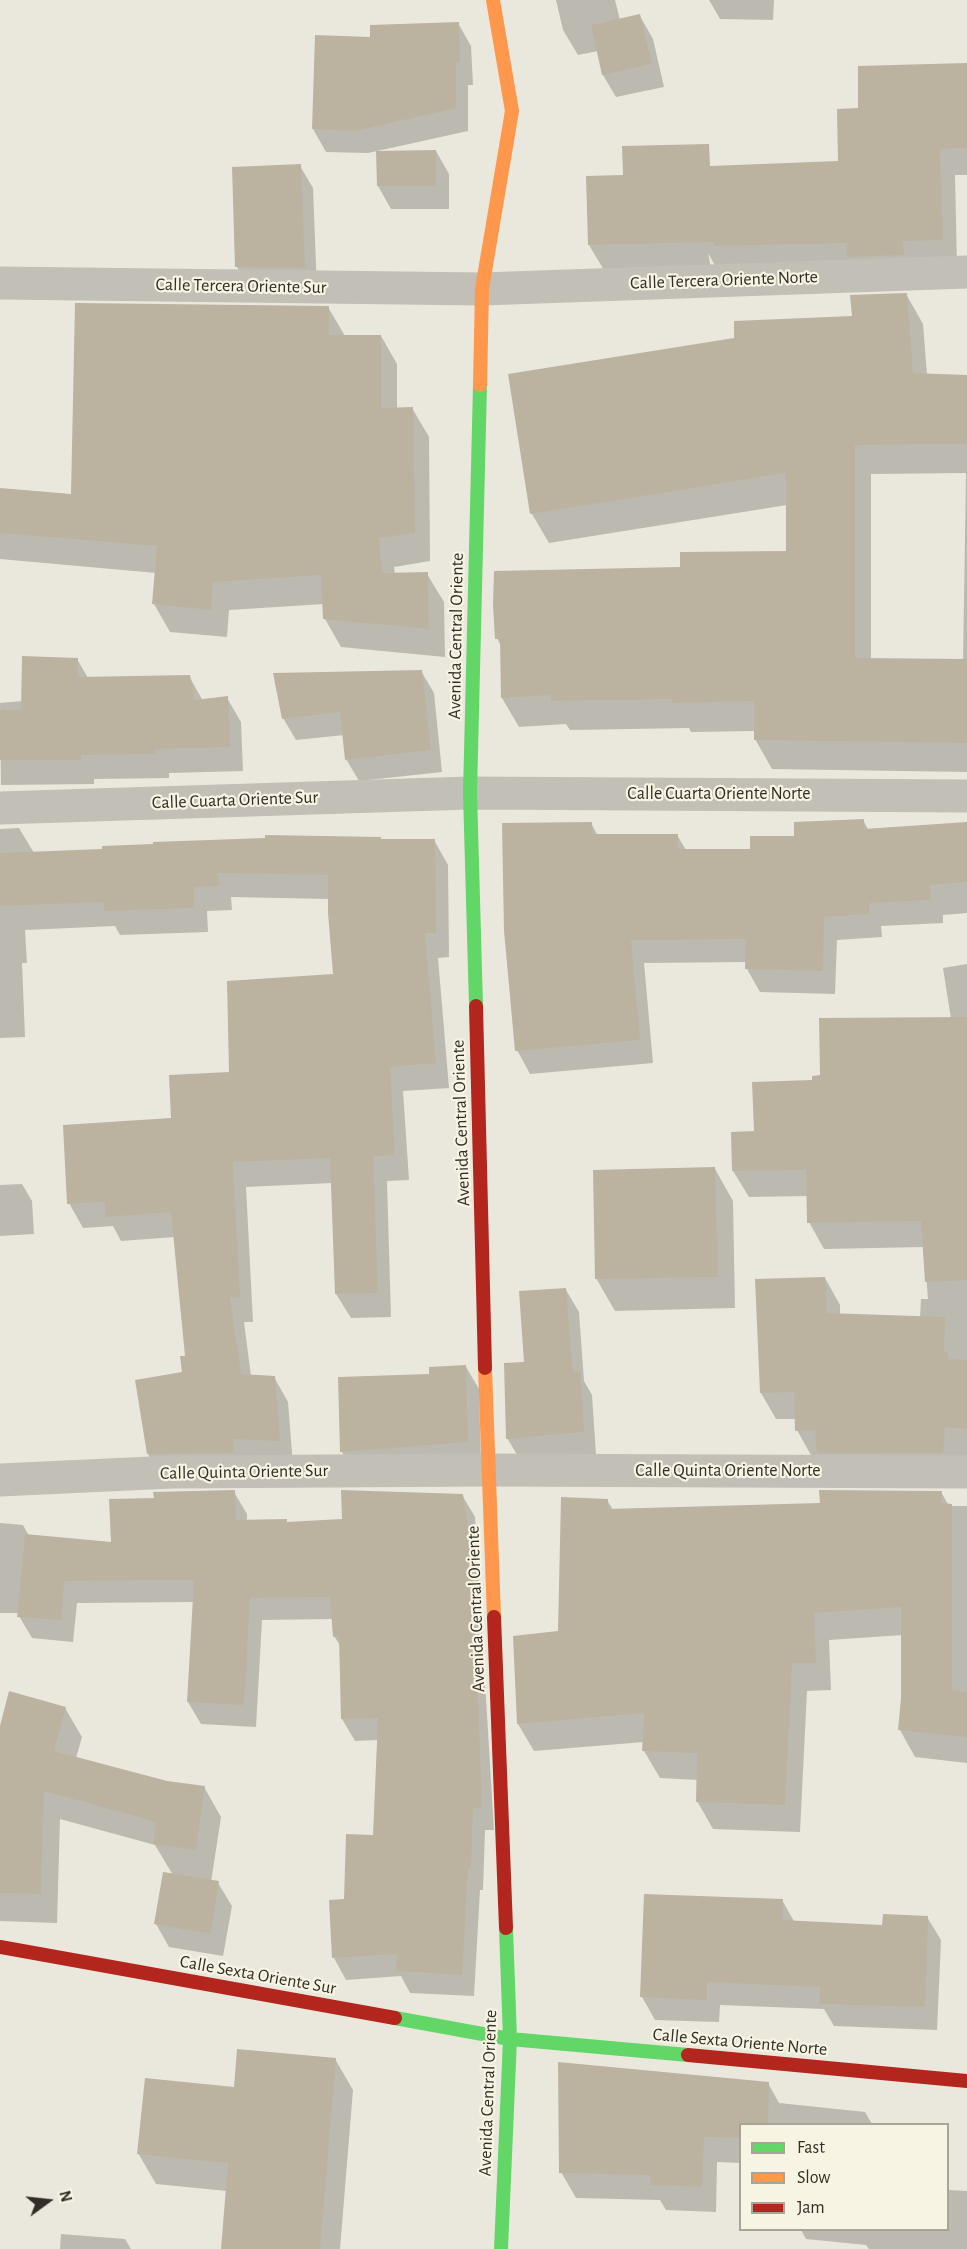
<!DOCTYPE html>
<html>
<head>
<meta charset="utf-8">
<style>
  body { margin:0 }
  #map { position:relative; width:967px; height:2249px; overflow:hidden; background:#eae8dd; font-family:"Alegreya Sans",sans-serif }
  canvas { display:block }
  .legend { position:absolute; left:739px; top:2123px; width:210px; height:108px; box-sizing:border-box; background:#f7f4e4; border:2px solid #a8a498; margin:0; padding:8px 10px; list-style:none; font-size:18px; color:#322d26 }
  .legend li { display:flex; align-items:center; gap:12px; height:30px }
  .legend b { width:30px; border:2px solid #a8a498 }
  .north { position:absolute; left:18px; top:2171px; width:60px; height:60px; -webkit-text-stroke:4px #f7f4e4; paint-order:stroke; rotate:75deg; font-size:16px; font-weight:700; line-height:24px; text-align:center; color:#322d26 }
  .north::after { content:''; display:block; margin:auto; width:21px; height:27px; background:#322d26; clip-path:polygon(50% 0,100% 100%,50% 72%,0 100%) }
</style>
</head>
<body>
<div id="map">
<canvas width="967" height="2249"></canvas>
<ul class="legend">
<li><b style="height:8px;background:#63d668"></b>Fast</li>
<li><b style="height:8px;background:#ff974d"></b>Slow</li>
<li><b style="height:8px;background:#b3261e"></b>Jam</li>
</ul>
<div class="north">N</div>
</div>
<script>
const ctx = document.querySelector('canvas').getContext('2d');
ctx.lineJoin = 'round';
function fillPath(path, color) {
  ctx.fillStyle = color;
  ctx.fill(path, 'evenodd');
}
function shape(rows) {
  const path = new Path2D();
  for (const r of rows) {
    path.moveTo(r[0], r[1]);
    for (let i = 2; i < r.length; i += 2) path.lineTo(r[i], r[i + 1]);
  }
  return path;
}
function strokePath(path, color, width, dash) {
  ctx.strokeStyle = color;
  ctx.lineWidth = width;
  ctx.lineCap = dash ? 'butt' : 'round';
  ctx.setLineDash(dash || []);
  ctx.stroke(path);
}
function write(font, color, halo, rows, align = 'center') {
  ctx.font = font + ' "Alegreya Sans",sans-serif';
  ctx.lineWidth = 4.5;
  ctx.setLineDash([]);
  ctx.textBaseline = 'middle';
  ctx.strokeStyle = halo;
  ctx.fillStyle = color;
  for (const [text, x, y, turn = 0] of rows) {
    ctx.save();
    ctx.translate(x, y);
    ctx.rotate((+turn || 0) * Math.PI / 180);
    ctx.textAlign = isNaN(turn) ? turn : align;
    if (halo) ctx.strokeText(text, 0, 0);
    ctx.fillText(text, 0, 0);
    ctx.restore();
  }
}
fillPath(shape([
  [556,0,615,0,620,20,640,16,653,39,664,87,616,97,603,75,598,51,578,55,563,30],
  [709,0,774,0,773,20,720,19],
  [458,23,471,46,473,85,468,85,468,131,368,153,326,152,313,129,372,38],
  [967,64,967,175,955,175,957,266,717,269,708,253,712,274,608,277,589,245,689,179,840,163,860,110],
  [378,151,436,151,449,174,449,209,391,209,378,186],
  [300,166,313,188,317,290,250,290,237,267],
  [906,294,923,324,927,375,967,376,967,772,772,769,755,739,755,731,691,732,689,728,570,730,566,724,519,727,502,698,502,648,497,638,682,569,787,552,787,505,549,543,532,514,510,375,736,339,853,317],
  [966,473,963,661,871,660,871,474],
  [328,307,345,336,381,336,397,364,397,409,412,408,429,437,430,561,394,567,395,575,427,574,444,602,445,657,341,647,325,619,324,604,229,610,227,637,170,632,154,604,156,573,0,559,0,490,72,496],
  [77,659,88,678,189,676,203,701,227,698,241,722,243,771,169,773,169,778,94,779,94,784,1,785,0,703,23,701],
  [421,671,434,693,442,772,359,781,346,759,344,735,296,740,283,718],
  [863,820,869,831,967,823,967,913,943,915,943,923,881,926,882,937,837,940,835,994,760,992,747,969,747,962,644,963,653,1063,530,1074,517,1050,591,823,598,836,677,835,686,850,751,850],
  [19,828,34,853,434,840,448,865,449,957,438,958,449,1088,403,1091,409,1180,387,1181,391,1317,351,1318,336,1294,332,1183,246,1187,253,1322,244,1322,251,1376,274,1377,288,1402,293,1465,163,1479,148,1454,184,1373,186,1357,174,1237,121,1241,113,1226,83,1228,69,1203,231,1073,335,975,330,899,231,897,232,910,207,911,208,932,120,935,115,926,25,930,27,963,22,963,25,1037,0,1038,0,829],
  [967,964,967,1458,812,1457,797,1430,796,1419,776,1419,761,1393,825,1278,840,1305,840,1315,920,1318,921,1299,928,1299,924,1247,824,1249,809,1222,808,1196,749,1197,733,1171,756,1133,814,1081,822,1076,951,1019,943,968],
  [715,1169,733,1201,735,1308,615,1311,596,1278],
  [22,1184,32,1201,34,1234,0,1236,0,1185],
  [566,1290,579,1312,584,1381,592,1395,596,1455,521,1461,507,1438,526,1364],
  [466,1367,479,1389,481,1464,355,1474,342,1452,430,1376],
  [234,1492,247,1514,247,1521,288,1524,344,1520,462,1495,475,1517,494,1830,485,1830,483,1890,480,1890,474,1996,410,1993,401,1976,346,1980,334,1958,346,1901,374,1836,378,1740,355,1741,342,1719,341,1647,334,1636,333,1619,262,1620,256,1727,201,1724,188,1702,194,1602,77,1603,73,1642,32,1638,19,1616,19,1613,0,1613,0,1523,23,1525,29,1536,112,1544,155,1500],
  [941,1492,949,1506,967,1506,967,1763,915,1757,900,1730,903,1698,903,1635,829,1640,831,1690,807,1691,800,1832,713,1829,697,1801,698,1780,660,1778,644,1751,644,1742,534,1751,518,1724,559,1633,607,1500,613,1510,821,1505],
  [65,1708,82,1737,76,1758,167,1783,204,1787,221,1817,211,1882,218,1883,232,1906,223,1956,169,1947,156,1924,173,1875,155,1845,60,1819,57,1923,0,1921,0,1732],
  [782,1900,795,1923,884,1926,927,1917,941,1940,937,2030,834,2026,824,2009,720,2005,719,2022,655,2020,642,1997],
  [335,2059,353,2090,340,2249,223,2249,227,2191,156,2184,138,2153,236,2088],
  [768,2083,779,2103,865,2112,872,2124,740,2124,740,2163,717,2162,716,2212,666,2210,660,2200,576,2198,561,2172],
  [948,2190,967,2191,967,2249,869,2249,866,2245,806,2239,801,2230,948,2230],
  [61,2234,125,2239,131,2249,60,2249]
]), '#0003');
fillPath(shape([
  [640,14,652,64,602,75,591,25],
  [459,22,460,62,456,63,456,108,355,131,312,129,315,35,370,37,370,25],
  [967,63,967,148,940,149,943,240,903,241,904,255,847,257,846,243,714,246,713,242,588,245,586,176,623,175,622,146,709,144,710,166,838,161,837,109,858,108,858,66],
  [436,150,436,186,377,186,376,151],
  [301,164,305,268,235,267,232,167],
  [907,293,913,373,967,375,967,444,855,445,855,658,967,659,967,743,754,740,754,701,672,703,672,699,551,701,551,695,501,698,500,639,495,639,493,605,494,571,680,567,680,552,786,551,786,473,530,514,508,374,734,338,734,321,852,316,850,295],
  [75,303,329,306,329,335,381,335,381,408,413,407,415,533,379,538,382,573,428,572,429,629,323,619,321,575,213,582,211,610,152,604,157,546,0,533,0,488,71,494],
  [22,656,78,658,78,677,190,675,195,700,228,696,230,747,155,749,155,754,81,755,81,760,0,760,0,710,21,710],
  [422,670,431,750,345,760,340,712,282,719,273,673],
  [864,819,864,829,967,822,967,882,930,885,931,900,869,903,869,914,824,917,823,971,745,969,746,939,631,940,640,1040,515,1051,504,931,502,823,592,822,592,834,678,834,678,849,750,849,750,836,794,836,794,822],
  [265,835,381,837,381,839,435,839,436,933,425,933,436,1063,390,1067,395,1155,373,1156,378,1293,335,1294,330,1158,233,1162,240,1297,230,1298,241,1374,275,1376,280,1441,233,1439,234,1453,147,1454,135,1380,182,1372,180,1356,185,1356,171,1212,106,1217,105,1202,67,1204,63,1125,171,1118,169,1075,229,1072,227,981,333,974,328,913,328,875,218,873,219,886,194,887,194,908,104,911,104,902,0,906,0,853,102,849,102,846,153,844,153,842,265,838],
  [967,1017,967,1280,925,1282,921,1221,807,1223,806,1170,732,1171,731,1132,754,1131,752,1082,812,1080,812,1076,820,1075,819,1018],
  [715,1167,718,1277,595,1279,593,1170],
  [825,1277,827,1313,945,1317,944,1352,948,1352,948,1359,967,1360,967,1429,945,1427,943,1453,817,1453,815,1430,795,1431,794,1392,760,1393,755,1279],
  [566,1288,573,1372,580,1371,584,1432,506,1439,504,1363,524,1362,519,1291],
  [466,1365,468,1442,340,1452,338,1377,429,1374,429,1367],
  [235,1490,236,1520,287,1519,287,1522,342,1519,341,1490,463,1494,472,1553,470,1554,474,1591,482,1808,473,1808,471,1869,468,1868,462,1975,396,1971,397,1954,332,1958,329,1900,344,1899,346,1834,373,1835,378,1718,341,1719,339,1636,333,1637,330,1597,250,1598,244,1705,187,1702,194,1580,64,1581,61,1620,17,1617,25,1534,111,1542,109,1499,154,1498,153,1492],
  [819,1490,942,1491,941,1503,952,1504,952,1690,967,1692,967,1737,898,1730,901,1698,901,1607,814,1613,816,1663,792,1663,785,1805,696,1802,697,1753,642,1751,644,1713,517,1724,513,1636,558,1631,561,1497,608,1499,608,1509,820,1503],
  [9,1691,66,1707,54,1751,167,1781,205,1786,196,1850,153,1844,156,1822,44,1791,41,1894,0,1893,0,1726],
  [163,1872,219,1881,211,1934,154,1924],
  [644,1894,783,1899,782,1920,882,1925,883,1914,928,1916,925,2007,819,2004,820,1987,707,1982,707,2000,640,1997],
  [237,2049,336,2058,320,2249,221,2249,228,2163,137,2154,145,2078,234,2087],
  [558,2062,769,2082,768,2124,741,2124,741,2138,704,2137,702,2187,650,2185,650,2175,559,2173]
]), '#bcb2a0');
strokePath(shape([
  [0,283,482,289,967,272],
  [0,808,470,793,967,796],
  [0,1480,172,1472,488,1470,967,1472]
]), '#c2bfb6', 33);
strokePath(shape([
  [476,1006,470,793,480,385],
  [395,2018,510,2039,688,2055],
  [501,2249,510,2039,506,1928]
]), '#63d668', 14);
strokePath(shape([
  [480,385,482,289,512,111,493,0],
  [485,1368,494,1617]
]), '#ff974d', 14);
strokePath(shape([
  [476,1006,485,1368],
  [494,1617,506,1928],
  [0,1947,395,2018],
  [688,2055,967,2081]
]), '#b3261e', 14);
write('18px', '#322d26', '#f7f4e4', [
  ["Calle Tercera Oriente Norte",724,280,-2],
  ["Calle Tercera Oriente Sur",241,286,1],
  ["Avenida Central Oriente",456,636,-89],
  ["Calle Cuarta Oriente Norte",719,794],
  ["Calle Cuarta Oriente Sur",235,800,-2],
  ["Avenida Central Oriente",461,1123,-92],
  ["Calle Quinta Oriente Norte",728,1471],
  ["Calle Quinta Oriente Sur",244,1472,-1],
  ["Avenida Central Oriente",476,1609,-92],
  ["Calle Sexta Oriente Sur",258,1975,10],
  ["Calle Sexta Oriente Norte",740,2042,5],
  ["Avenida Central Oriente",488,2093,-88]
]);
</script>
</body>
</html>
